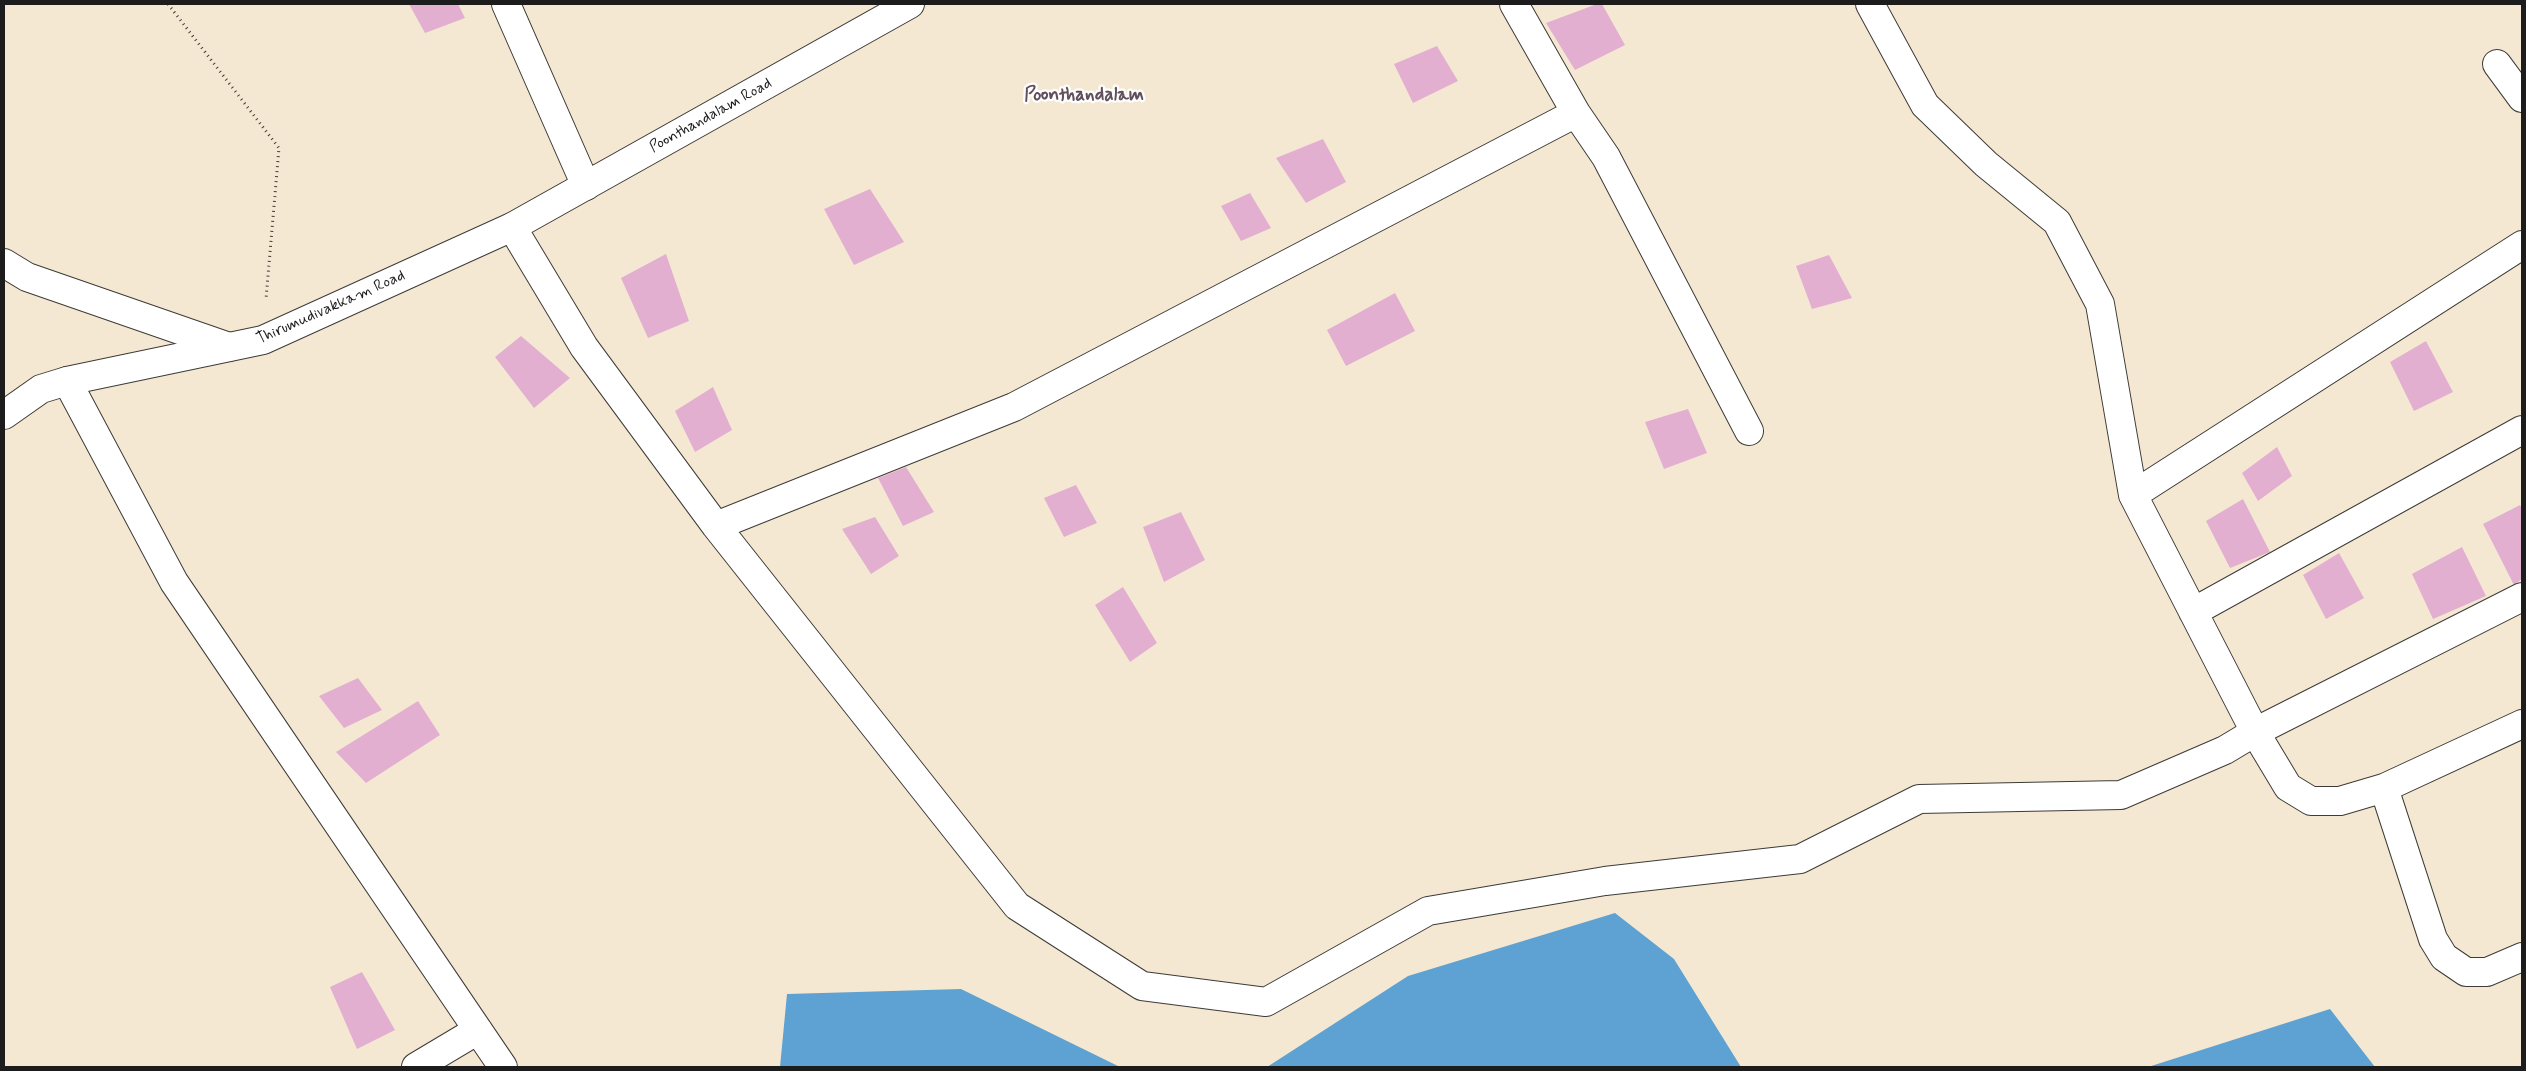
<!DOCTYPE html>
<html>
<head>
<meta charset="utf-8">
<style>
  body { margin:0 }
  #map { position:relative; width:2526px; height:1071px; overflow:hidden; background:#f5e8d2; font-family:Mynerve,sans-serif }
  canvas { display:block }
  .frame { position:absolute; inset:0; border:5px solid #1c1c1c; pointer-events:none }
</style>
</head>
<body>
<div id="map">
<canvas width="2526" height="1071"></canvas>
<div class="frame"></div>
</div>
<script>
const ctx = document.querySelector('canvas').getContext('2d');
ctx.lineJoin = 'round';
function fillPath(path, color) {
  ctx.fillStyle = color;
  ctx.fill(path, 'evenodd');
}
function shape(rows) {
  const path = new Path2D();
  for (const r of rows) {
    path.moveTo(r[0], r[1]);
    for (let i = 2; i < r.length; i += 2) path.lineTo(r[i], r[i + 1]);
  }
  return path;
}
function strokePath(path, color, width, dash) {
  ctx.strokeStyle = color;
  ctx.lineWidth = width;
  ctx.lineCap = dash ? 'butt' : 'round';
  ctx.setLineDash(dash || []);
  ctx.stroke(path);
}
function write(font, color, halo, rows, align = 'center') {
  ctx.font = font + ' Mynerve,sans-serif';
  ctx.lineWidth = 4.5;
  ctx.setLineDash([]);
  ctx.textBaseline = 'middle';
  ctx.strokeStyle = halo;
  ctx.fillStyle = color;
  for (const [text, x, y, turn = 0] of rows) {
    ctx.save();
    ctx.translate(x, y);
    ctx.rotate((+turn || 0) * Math.PI / 180);
    ctx.textAlign = isNaN(turn) ? turn : align;
    if (halo) ctx.strokeText(text, 0, 0);
    ctx.fillText(text, 0, 0);
    ctx.restore();
  }
}
fillPath(shape([
  [1615,913,1674,959,1741,1067,1267,1067,1408,976],
  [961,989,1120,1067,780,1067,787,994],
  [2330,1009,2375,1067,2148,1067]
]), '#5da2d2');
fillPath(shape([
  [409,4,458,4,465,18,425,33],
  [1597,4,1602,4,1625,45,1575,70,1546,23],
  [1437,46,1458,81,1413,103,1394,64],
  [1323,139,1346,182,1306,203,1276,158],
  [870,189,904,242,854,265,824,209],
  [1250,193,1271,228,1241,241,1221,206],
  [666,254,689,321,648,338,621,278],
  [1829,255,1852,298,1812,309,1796,266],
  [1395,293,1415,331,1346,366,1327,330],
  [521,336,570,378,534,408,495,357],
  [2426,341,2453,392,2414,411,2390,362],
  [713,387,732,430,695,452,675,411],
  [1688,409,1707,453,1664,469,1645,422],
  [2277,447,2292,476,2258,501,2242,473],
  [906,467,934,512,903,526,878,478],
  [1076,485,1097,523,1064,537,1044,498],
  [2243,499,2270,552,2230,568,2206,521],
  [2520,505,2522,509,2522,579,2514,585,2483,524],
  [1181,512,1205,560,1164,582,1143,527],
  [875,517,899,556,871,574,842,529],
  [2462,547,2486,596,2433,619,2412,574],
  [2339,553,2364,598,2326,619,2303,575],
  [1123,587,1157,643,1130,662,1095,605],
  [358,678,382,710,344,728,319,696],
  [418,701,440,735,366,783,336,752],
  [362,972,395,1030,357,1049,330,987]
]), '#e2afd1');
const minor = shape([
  [506,4,586,186],
  [1514,4,1576,113,1606,157,1749,431],
  [1870,4,1925,105,1986,164,2057,222,2100,304,2133,495,2255,732,2288,787,2311,801,2340,801,2384,788,2522,724],
  [2497,64,2522,98],
  [512,227,584,347,716,526,1017,906,1142,986,1266,1002,1428,911,1605,881,1800,859,1919,799,2121,795,2225,750,2255,732,2522,597],
  [4,263,27,277,229,347],
  [67,381,174,582,503,1067],
  [2133,495,2522,245],
  [716,526,1014,407,1576,113],
  [2193,612,2522,430],
  [2384,788,2433,939,2444,957,2466,972,2487,972,2522,957],
  [416,1067,478,1030]
]);
const tertiary = shape([
  [4,415,41,389,67,381,263,340,512,227,910,4]
]);
strokePath(minor, '#3d3b37', 30);
strokePath(tertiary, '#3d3b37', 30);
strokePath(shape([
  [168,4,279,148,266,299]
]), '#3d3b37', 3, [1, 4]);
strokePath(minor, '#fff', 28);
strokePath(tertiary, '#fff', 28);
write('16px', '#1c1c1c', '#fff', [
  ["Poonthandalam Road",711,116,-29],
  ["Thirumudivakkam Road",331,308,-24]
]);
write('bold 19px', '#614f5b', '#fff', [
  ["Poonthandalam",1084,96]
]);
</script>
</body>
</html>
